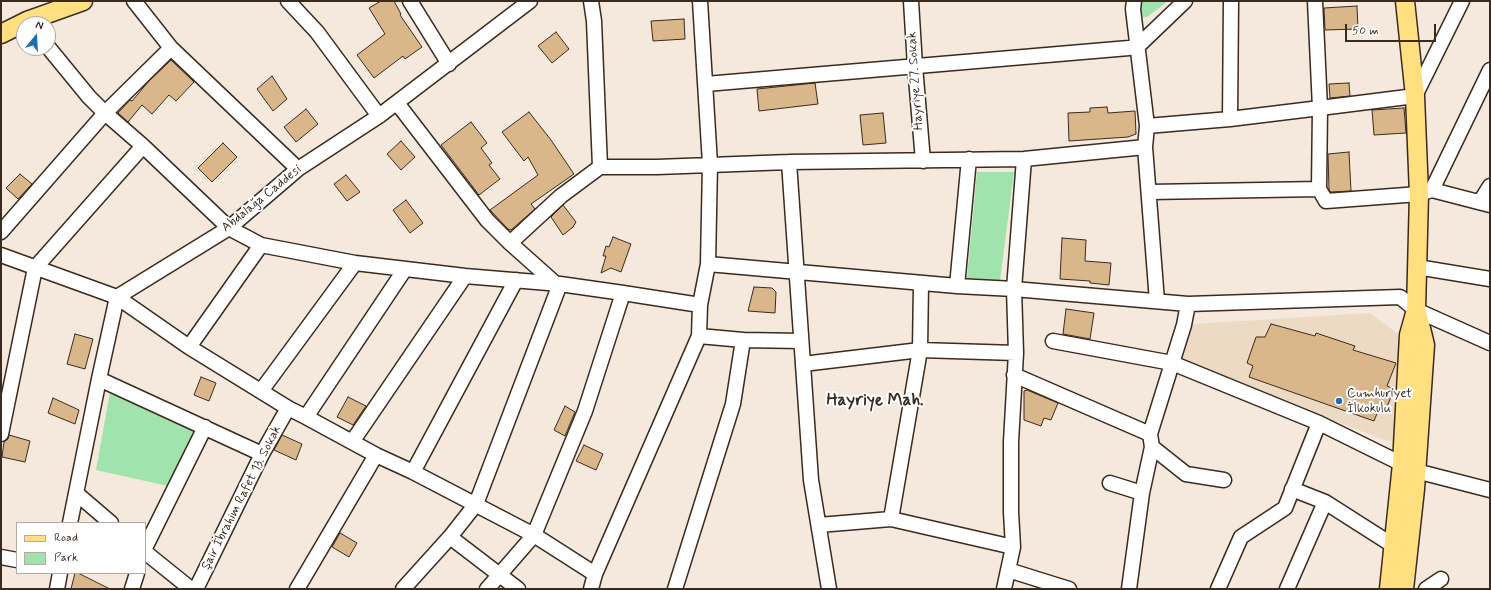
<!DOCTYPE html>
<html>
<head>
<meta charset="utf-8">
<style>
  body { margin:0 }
  #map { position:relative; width:1491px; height:590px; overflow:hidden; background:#f4e9dc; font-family:Mynerve,sans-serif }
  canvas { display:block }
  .frame { position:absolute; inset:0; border:2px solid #3b2a1e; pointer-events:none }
  .legend { position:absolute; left:16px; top:522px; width:130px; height:52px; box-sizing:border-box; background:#fff; border:1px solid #b1aaa5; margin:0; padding:5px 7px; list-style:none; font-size:12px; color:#3b2a1e }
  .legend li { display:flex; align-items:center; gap:8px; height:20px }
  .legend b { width:20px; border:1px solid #b1aaa5 }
  .north { position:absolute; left:16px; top:16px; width:40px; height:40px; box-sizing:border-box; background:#fff; border:1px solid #b1aaa5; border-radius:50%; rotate:18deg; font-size:11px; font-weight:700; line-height:16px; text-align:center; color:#3b2a1e }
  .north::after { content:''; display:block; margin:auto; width:14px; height:18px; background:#1f6fb2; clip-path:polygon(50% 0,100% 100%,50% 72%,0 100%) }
  .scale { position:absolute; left:1345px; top:24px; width:91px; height:18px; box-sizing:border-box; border:2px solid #3b2a1e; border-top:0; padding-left:5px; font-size:12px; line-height:14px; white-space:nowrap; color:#3b2a1e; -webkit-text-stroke:3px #fff; paint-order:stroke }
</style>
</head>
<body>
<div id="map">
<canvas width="1491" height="590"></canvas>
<div class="frame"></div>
<ul class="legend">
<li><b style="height:5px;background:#ffdf80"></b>Road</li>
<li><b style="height:11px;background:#a0e3ad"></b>Park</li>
</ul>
<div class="north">N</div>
<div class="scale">50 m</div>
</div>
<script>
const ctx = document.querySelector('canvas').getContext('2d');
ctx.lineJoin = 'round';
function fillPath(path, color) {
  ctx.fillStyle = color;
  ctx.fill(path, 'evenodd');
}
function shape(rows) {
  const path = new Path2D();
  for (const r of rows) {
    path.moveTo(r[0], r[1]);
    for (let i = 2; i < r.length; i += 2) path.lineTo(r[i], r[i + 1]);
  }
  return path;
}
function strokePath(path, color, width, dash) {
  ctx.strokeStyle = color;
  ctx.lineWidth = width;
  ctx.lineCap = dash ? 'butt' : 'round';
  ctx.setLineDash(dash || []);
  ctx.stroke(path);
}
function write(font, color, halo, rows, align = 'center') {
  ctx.font = font + ' Mynerve,sans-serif';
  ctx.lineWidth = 4;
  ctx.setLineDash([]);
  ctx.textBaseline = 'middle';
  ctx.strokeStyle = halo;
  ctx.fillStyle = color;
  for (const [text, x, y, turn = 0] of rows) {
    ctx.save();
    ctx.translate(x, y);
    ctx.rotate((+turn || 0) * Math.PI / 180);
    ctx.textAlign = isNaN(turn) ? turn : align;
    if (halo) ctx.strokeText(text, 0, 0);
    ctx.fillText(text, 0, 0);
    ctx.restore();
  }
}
fillPath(shape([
  [1370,313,1398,334,1396,440,1387,441,1182,362,1193,324]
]), '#ecdac4');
fillPath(shape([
  [1141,1,1168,1,1147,17,1141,17],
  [977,172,1014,172,1000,281,967,278],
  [110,392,197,430,168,486,96,470]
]), '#a0e3ad');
const building = shape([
  [381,1,394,1,401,14,400,15,422,47,405,59,403,56,374,78,357,55,385,34,369,8,381,1],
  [1357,6,1358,29,1325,30,1324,8,1357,6],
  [684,19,685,39,653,41,651,21,684,19],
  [556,32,569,49,552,63,538,46,556,32],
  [171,60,194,82,176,101,169,95,152,114,142,105,128,122,118,113,130,100,132,101,149,81,171,60],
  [272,76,287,99,273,111,257,89,272,76],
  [815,83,818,104,759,111,757,89,815,83],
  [1349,83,1350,96,1330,98,1329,84,1349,83],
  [1107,107,1108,113,1135,111,1136,134,1128,137,1069,141,1068,113,1090,112,1090,108,1107,107],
  [1404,108,1406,133,1374,135,1372,110,1404,108],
  [306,109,318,124,296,142,284,127,306,109],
  [529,112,551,140,574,174,531,204,535,209,511,230,508,229,490,210,538,175,528,157,524,161,502,132,529,112],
  [883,113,886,143,863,145,860,115,883,113],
  [471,122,487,143,481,148,492,163,489,165,500,179,479,195,441,145,471,122],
  [401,141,415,157,401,170,387,154,401,141],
  [223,143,237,157,212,182,198,168,223,143],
  [1349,152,1351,191,1331,192,1329,190,1328,154,1349,152],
  [20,174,32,184,18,199,6,188,20,174],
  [346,175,360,192,347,201,334,184,346,175],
  [406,200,423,223,410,233,393,210,406,200],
  [563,205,576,222,573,227,563,235,551,217,563,205],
  [613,237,631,244,621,272,611,268,601,273,606,256,603,256,606,246,609,247,613,237],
  [1062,238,1086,240,1085,261,1111,263,1109,285,1090,283,1090,281,1060,279,1062,238],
  [754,287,772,288,776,292,775,313,748,311,754,287],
  [1066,309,1094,313,1090,339,1063,334,1066,309],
  [1271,324,1315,336,1316,333,1355,346,1353,350,1396,363,1387,386,1394,389,1387,407,1380,406,1374,421,1249,377,1253,366,1247,363,1256,337,1265,337,1271,324],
  [75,334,93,339,85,369,67,364,75,334],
  [201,377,216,383,209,401,194,395,201,377],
  [1027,390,1058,403,1051,420,1044,418,1041,426,1024,420,1024,391,1027,390],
  [348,397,366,406,353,425,337,417,348,397],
  [53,398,79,410,75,424,48,413,53,398],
  [565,406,575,412,565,436,554,430,565,406],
  [9,435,30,441,25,462,2,457,4,442,8,439,9,435],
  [282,435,302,444,296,460,274,450,282,435],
  [584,445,603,454,596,470,576,461,584,445],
  [340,533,357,543,349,557,332,547,340,533],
  [75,573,78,573,110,589,71,589,75,573]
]);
fillPath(building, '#d9b78b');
strokePath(building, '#3b2a1e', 1);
const minor = shape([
  [134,1,171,48,298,169],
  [288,1,317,32,379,116],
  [410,1,449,64],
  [591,1,594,21,600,167],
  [911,1,915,66,923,161],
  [1134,1,1133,9,1147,126,1145,147],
  [706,84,1129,48,1138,46,1185,1],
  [397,103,487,220,510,243,556,284],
  [1230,119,1320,108,1315,1],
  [1147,126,1230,119,1231,1],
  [143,146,229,228,261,245,355,263,465,276,560,284,623,293,700,305],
  [789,162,811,480,829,589],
  [1319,189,1326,201,1419,194,1432,190,1490,205],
  [1432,190,1490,70],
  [1150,192,1319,189,1320,108,1415,96,1462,1],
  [1480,202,1490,186],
  [1,232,105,113,171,48],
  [510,243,561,196,600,167,657,167,789,162,1024,159,1145,147,1157,301],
  [1,255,117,297,189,347,288,408,306,417,376,455,413,472,534,535,595,574],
  [708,264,957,286,1014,289,1188,304,1400,297,1416,310,1490,343],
  [1417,267,1490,279],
  [957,286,969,159],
  [699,336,743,340,801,341],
  [1053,341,1172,363,1319,423],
  [189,347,261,245],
  [803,364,920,350,1016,353],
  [1014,375,1150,434],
  [99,379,262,454],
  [261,391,355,263],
  [306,417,405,269],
  [1,434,35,268,143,146,105,113,89,97,48,47],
  [352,442,465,276],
  [1152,447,1186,474,1224,480],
  [1416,471,1490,490],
  [413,472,516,280],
  [1110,483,1142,493],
  [1292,489,1325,502,1394,546],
  [76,493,111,523],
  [891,519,920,350,921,283],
  [70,523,99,379,117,297,229,228,298,169,379,116,530,1],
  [819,525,891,519,1013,547],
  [450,537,518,589],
  [145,548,205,427],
  [145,552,191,589],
  [1,557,17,560],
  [1008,570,1069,589],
  [57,589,60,573],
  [132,589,137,573],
  [196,589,262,454,288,408],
  [297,589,376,455],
  [403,589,450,537,476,504,560,284],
  [487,589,534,535,585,411,623,293],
  [591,589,595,574,699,336,700,305,708,264,710,164,700,1],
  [675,589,733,404,743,340],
  [1004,589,1013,547,1011,512,1011,442,1016,353,1014,289,1024,159],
  [1129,589,1142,493,1152,447,1150,434,1184,325,1188,304],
  [1218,589,1241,537,1285,508,1319,423,1402,464],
  [1287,589,1325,502],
  [1426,589,1441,579]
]);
const major = shape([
  [1,34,27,21,83,1],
  [1389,589,1402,464,1409,335,1416,310,1419,194,1415,96,1405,1],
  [1404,589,1415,489,1425,345,1417,312]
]);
strokePath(minor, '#3b2a1e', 17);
strokePath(major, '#3b2a1e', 21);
strokePath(minor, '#fff', 14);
strokePath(major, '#ffdf80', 18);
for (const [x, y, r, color] of [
  [1339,401,4,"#1f6fb2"]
]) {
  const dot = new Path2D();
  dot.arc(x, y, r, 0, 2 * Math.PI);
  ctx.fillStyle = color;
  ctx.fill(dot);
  strokePath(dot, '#fff', 1.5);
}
write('13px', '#3b2a1e', '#fff', [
  ["Hayriye 27. Sokak",916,81,-94],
  ["Abdalağa Caddesi",262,199,-39],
  ["Şair İbrahim Rafet 13. Sokak",242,498,-63]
]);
write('13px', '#3b2a1e', '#fff', [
  ["Cumhuriyet",1347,394],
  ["İlkokulu",1347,409]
], 'left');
write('bold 17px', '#3b2a1e', '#fff', [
  ["Hayriye Mah.",875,401]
]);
</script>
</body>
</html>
